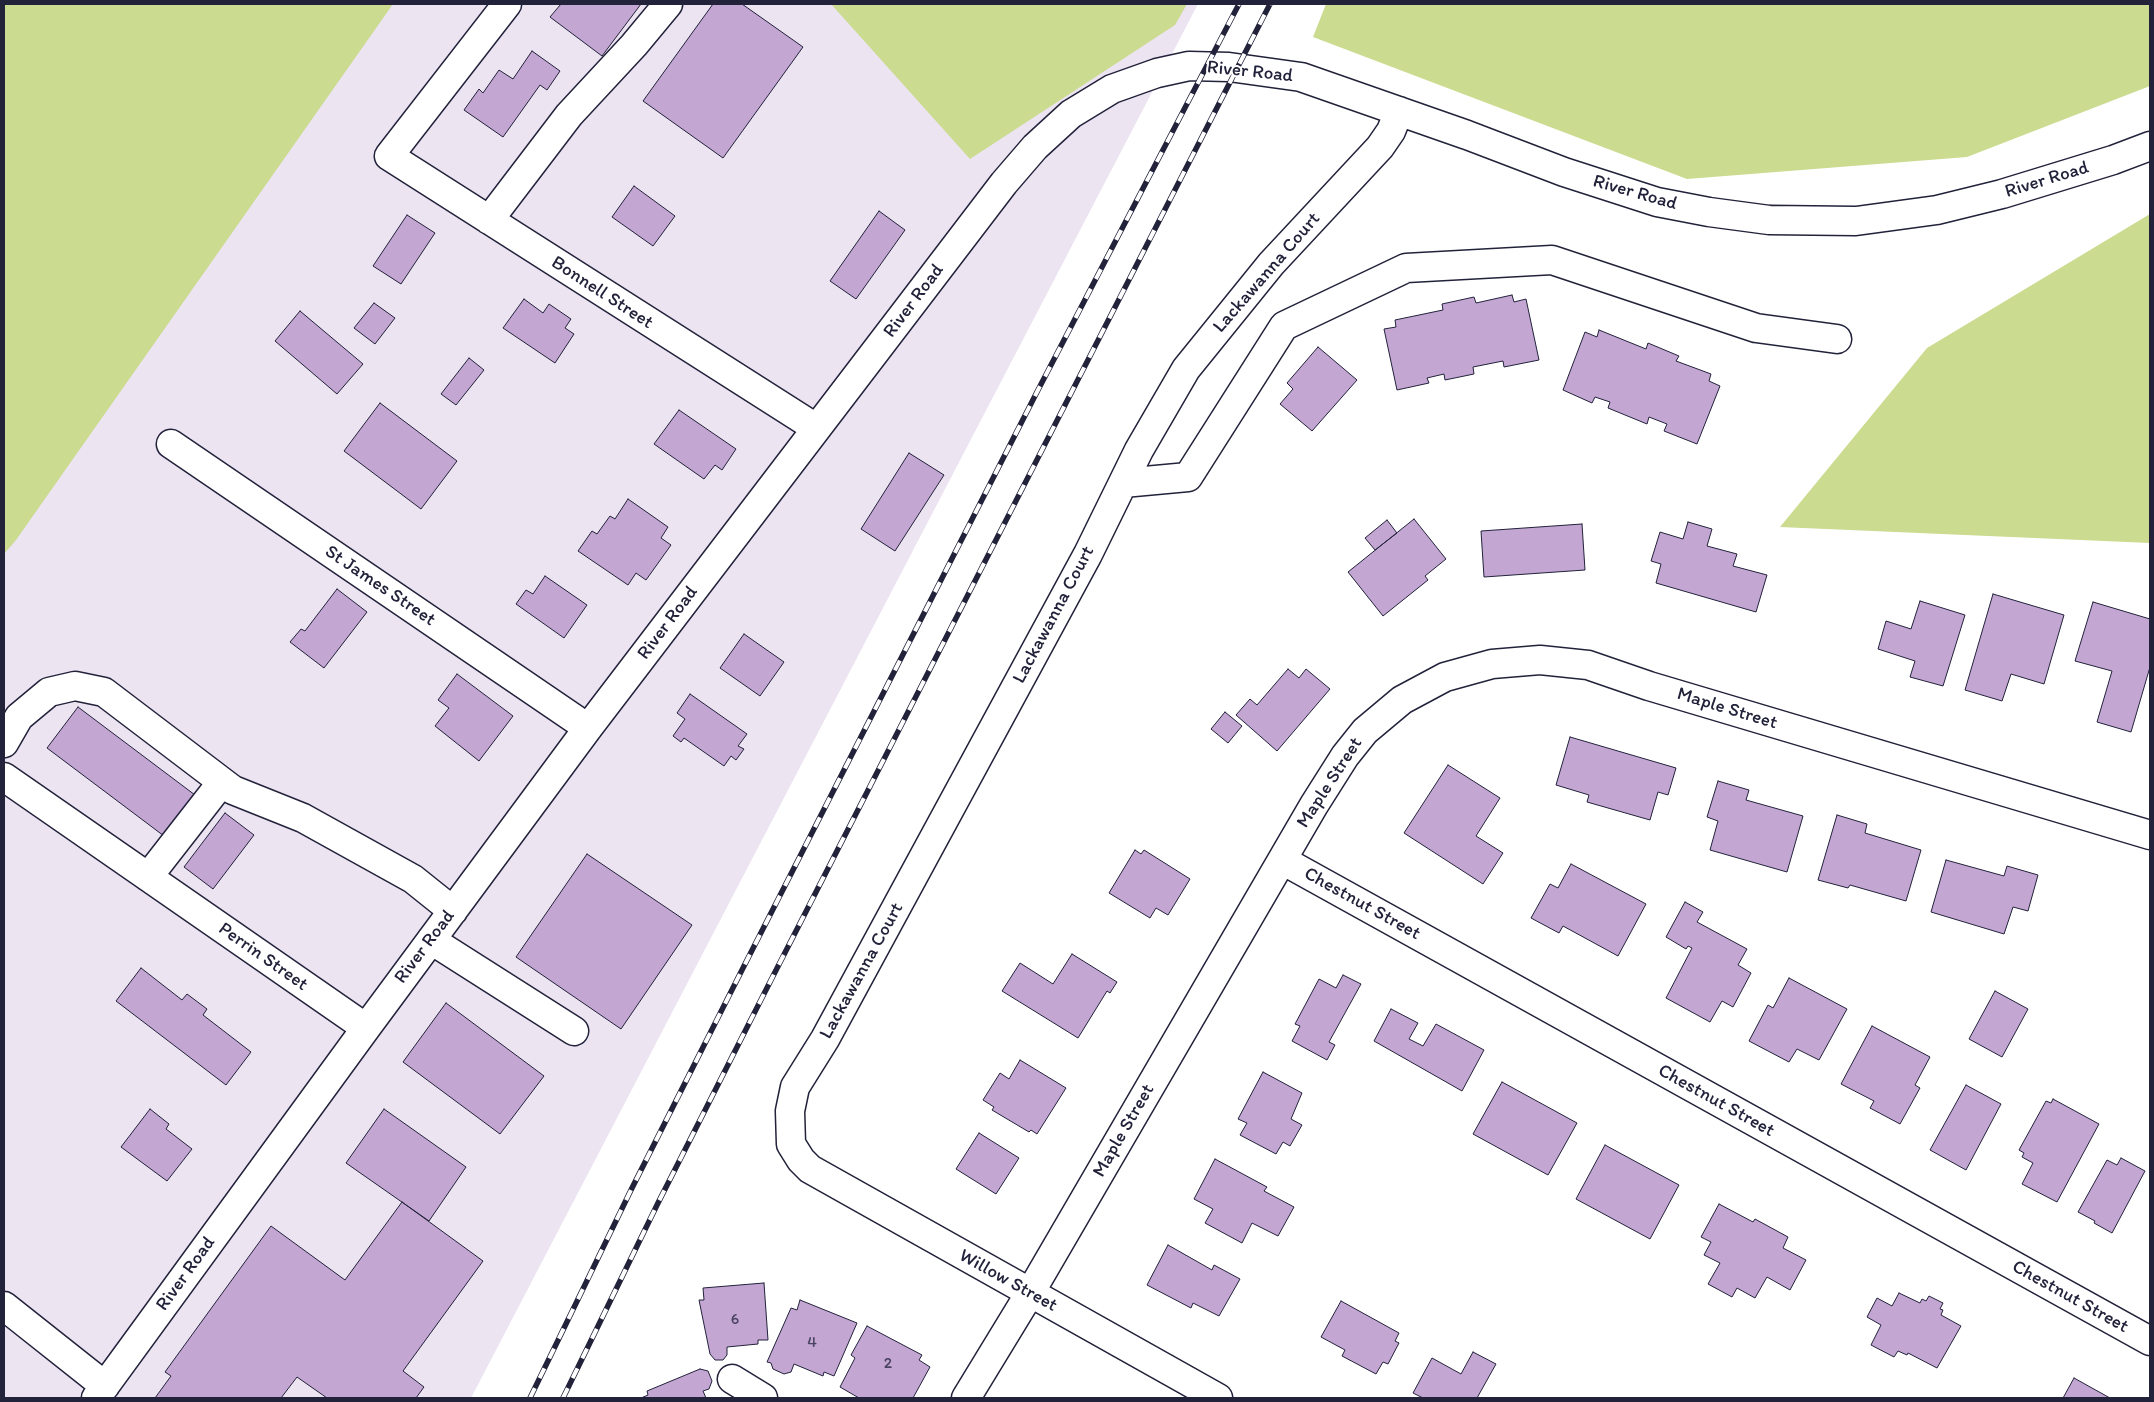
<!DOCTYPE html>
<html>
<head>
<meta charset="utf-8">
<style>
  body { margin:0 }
  #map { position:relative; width:2154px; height:1402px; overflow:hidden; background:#fff; font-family:Itim,sans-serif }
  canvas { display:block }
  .frame { position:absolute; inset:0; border:5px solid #22223b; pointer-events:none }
</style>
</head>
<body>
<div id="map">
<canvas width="2154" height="1402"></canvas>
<div class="frame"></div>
</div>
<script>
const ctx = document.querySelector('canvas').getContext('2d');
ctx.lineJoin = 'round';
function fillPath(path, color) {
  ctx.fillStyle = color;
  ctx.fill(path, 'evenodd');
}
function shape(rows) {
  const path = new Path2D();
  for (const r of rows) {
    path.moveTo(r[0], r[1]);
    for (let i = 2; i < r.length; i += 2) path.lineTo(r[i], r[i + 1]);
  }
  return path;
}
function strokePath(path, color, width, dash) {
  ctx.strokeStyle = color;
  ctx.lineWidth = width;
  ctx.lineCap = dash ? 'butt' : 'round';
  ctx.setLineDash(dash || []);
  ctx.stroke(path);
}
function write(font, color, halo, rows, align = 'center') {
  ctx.font = font + ' Itim,sans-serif';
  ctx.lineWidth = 4;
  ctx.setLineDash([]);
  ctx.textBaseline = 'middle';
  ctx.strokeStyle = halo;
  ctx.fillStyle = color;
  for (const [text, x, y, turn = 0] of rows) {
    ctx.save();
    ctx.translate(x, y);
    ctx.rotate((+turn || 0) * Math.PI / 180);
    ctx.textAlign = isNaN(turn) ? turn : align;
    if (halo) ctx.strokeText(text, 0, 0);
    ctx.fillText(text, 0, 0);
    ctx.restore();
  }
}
fillPath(shape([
  [188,4,1198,4,471,1398,4,1398,4,254]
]), '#ede4f2');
fillPath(shape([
  [4,4,393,4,16,540,4,554],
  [831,4,1187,4,1175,25,970,159],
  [1326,4,2150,4,2150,86,1967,157,1687,179,1313,37],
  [2150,214,2150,543,1780,527,1927,348]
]), '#cbdb8f');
const building = shape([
  [561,4,641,4,602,56,550,17,561,4],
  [713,4,742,4,803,47,723,158,643,101,713,4],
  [532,51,560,71,547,90,540,85,503,137,464,110,479,89,483,93,499,70,513,79,532,51],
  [634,186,675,216,653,246,612,217,634,186],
  [879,211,905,230,856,299,830,281,879,211],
  [407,215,435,233,401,284,373,266,407,215],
  [1512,295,1514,302,1526,299,1539,360,1504,367,1503,361,1473,367,1474,374,1445,380,1444,374,1427,378,1429,383,1397,390,1384,329,1396,327,1395,320,1443,310,1442,304,1474,297,1476,303,1512,295],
  [524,299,543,313,549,304,571,319,565,328,574,334,555,363,503,328,524,299],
  [374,303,395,318,375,344,354,328,374,303],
  [300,311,363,364,337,394,275,341,300,311],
  [1599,330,1646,349,1648,343,1679,356,1676,361,1711,374,1709,381,1720,386,1697,444,1664,431,1667,424,1649,417,1647,424,1608,408,1610,402,1595,397,1592,403,1563,390,1585,332,1597,337,1599,330],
  [1318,347,1357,380,1312,431,1280,404,1293,389,1287,383,1318,347],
  [469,358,484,370,456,405,441,394,469,358],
  [380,403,457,461,421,509,344,451,380,403],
  [679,410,736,449,722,470,715,465,704,479,654,444,679,410],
  [909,453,944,475,895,551,861,529,909,453],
  [628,499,668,527,661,538,671,545,646,580,636,573,628,585,578,551,592,531,597,534,610,516,615,519,628,499],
  [1414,519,1446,559,1425,576,1428,580,1383,616,1348,572,1414,519],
  [1387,520,1397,533,1375,550,1365,538,1387,520],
  [1688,522,1712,529,1707,546,1737,554,1733,566,1767,575,1756,612,1656,583,1661,564,1651,561,1660,532,1683,539,1688,522],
  [1582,524,1585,570,1484,577,1481,531,1582,524],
  [545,576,587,605,564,638,516,604,526,590,533,594,545,576],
  [337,589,367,612,324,668,290,642,301,629,305,631,337,589],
  [1993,594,2064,615,2044,684,2011,674,2002,701,1965,690,1993,594],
  [1920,601,1965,615,1943,686,1910,677,1915,661,1878,649,1886,621,1911,629,1920,601],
  [2093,602,2150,619,2150,667,2131,732,2097,722,2112,671,2075,661,2093,602],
  [744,634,784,662,760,696,720,668,744,634],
  [1288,669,1299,678,1306,669,1330,689,1277,751,1236,715,1250,699,1257,705,1288,669],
  [457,674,513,716,479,761,435,726,449,708,438,700,457,674],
  [690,694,747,734,738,746,744,749,736,760,731,756,724,766,684,738,681,742,673,736,685,719,677,713,690,694],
  [78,707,195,795,164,836,47,748,78,707],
  [1225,712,1242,726,1228,743,1211,729,1225,712],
  [1570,737,1676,768,1668,795,1658,792,1650,820,1587,802,1589,795,1556,785,1570,737],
  [1448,765,1500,798,1476,836,1503,853,1483,884,1404,833,1448,765],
  [1718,781,1749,790,1746,800,1803,816,1787,872,1710,850,1718,821,1707,817,1718,781],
  [225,813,254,835,213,889,184,867,225,813],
  [1837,815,1867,824,1865,833,1921,850,1906,901,1850,885,1848,888,1818,880,1837,815],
  [1135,850,1141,854,1144,850,1190,879,1168,915,1156,908,1150,918,1109,893,1135,850],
  [587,854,692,925,621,1029,516,957,587,854],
  [1946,860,2004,876,2007,866,2038,875,2028,911,2013,907,2004,934,1931,912,1946,860],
  [1571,864,1646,904,1618,956,1563,926,1559,933,1531,918,1550,884,1558,888,1571,864],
  [1685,902,1703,912,1697,922,1747,949,1738,965,1751,973,1733,1007,1722,1001,1710,1022,1666,998,1692,948,1688,946,1686,949,1666,937,1685,902],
  [1072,954,1117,982,1110,993,1107,991,1078,1038,1002,991,1020,963,1053,984,1072,954],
  [141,968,182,1000,187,994,207,1009,203,1015,251,1052,226,1085,116,1001,141,968],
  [1343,975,1361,984,1329,1042,1335,1045,1327,1060,1292,1041,1300,1026,1295,1024,1319,979,1336,988,1343,975],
  [1789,978,1847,1009,1819,1060,1797,1049,1789,1062,1749,1041,1768,1005,1773,1008,1789,978],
  [1995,991,2028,1009,2002,1057,1969,1039,1995,991],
  [446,1003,544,1076,500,1134,403,1062,446,1003],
  [1391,1009,1418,1023,1409,1039,1423,1046,1436,1024,1484,1050,1462,1091,1374,1041,1391,1009],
  [1872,1026,1930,1057,1915,1085,1920,1088,1900,1124,1870,1108,1874,1101,1841,1084,1872,1026],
  [1020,1060,1066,1088,1037,1134,1031,1130,1029,1132,992,1110,994,1107,983,1100,1000,1073,1009,1079,1020,1060],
  [1263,1072,1302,1093,1291,1119,1302,1125,1290,1146,1283,1142,1276,1154,1240,1135,1247,1123,1238,1119,1263,1072],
  [1502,1082,1577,1123,1548,1175,1473,1134,1502,1082],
  [1966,1085,2001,1104,1966,1170,1930,1150,1966,1085],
  [2053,1099,2099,1124,2057,1202,2022,1184,2033,1163,2022,1157,2024,1153,2019,1150,2046,1101,2051,1103,2053,1099],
  [150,1109,169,1124,166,1129,192,1149,167,1181,121,1147,150,1109],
  [384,1109,466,1167,429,1221,346,1163,384,1109],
  [979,1133,1019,1158,996,1194,956,1169,979,1133],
  [1605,1145,1679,1185,1650,1239,1576,1199,1605,1145],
  [2121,1158,2145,1171,2112,1233,2094,1223,2095,1221,2078,1212,2107,1160,2117,1165,2121,1158],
  [1215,1159,1267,1187,1264,1191,1294,1207,1278,1236,1252,1223,1242,1243,1205,1223,1213,1209,1194,1199,1215,1159],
  [402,1202,483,1261,403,1371,424,1387,416,1398,327,1398,297,1377,281,1398,155,1398,171,1376,165,1372,271,1226,345,1280,402,1202],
  [1719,1204,1753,1222,1755,1219,1788,1237,1783,1248,1806,1260,1790,1290,1767,1277,1755,1298,1737,1288,1732,1297,1708,1284,1720,1263,1704,1255,1711,1242,1701,1237,1719,1204],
  [1168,1245,1212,1270,1214,1265,1240,1279,1219,1316,1193,1303,1191,1308,1147,1285,1168,1245],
  [764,1283,768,1340,758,1340,758,1344,727,1347,727,1355,723,1360,715,1360,710,1354,699,1300,704,1300,703,1288,764,1283],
  [1899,1293,1920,1303,1922,1299,1926,1301,1929,1296,1943,1303,1940,1309,1943,1310,1941,1315,1961,1326,1937,1368,1908,1353,1907,1355,1898,1351,1894,1357,1871,1345,1881,1325,1867,1317,1877,1298,1892,1306,1899,1293],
  [800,1300,857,1323,834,1376,824,1372,823,1376,794,1364,791,1372,784,1374,773,1369,771,1363,767,1362,791,1308,797,1310,800,1300],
  [1341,1301,1399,1333,1395,1341,1399,1343,1388,1364,1383,1362,1376,1374,1342,1356,1345,1350,1321,1337,1341,1301],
  [867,1326,922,1355,919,1360,930,1367,913,1398,859,1398,840,1387,855,1358,851,1355,867,1326],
  [1473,1352,1496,1364,1477,1398,1423,1398,1413,1393,1432,1358,1461,1374,1473,1352],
  [700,1369,708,1371,712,1381,709,1389,703,1391,706,1398,641,1398,648,1395,647,1391,700,1369],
  [2074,1378,2110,1398,2063,1398,2074,1378]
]);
fillPath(building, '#c3a6d2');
strokePath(building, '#22223b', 1);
const minor = shape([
  [507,4,389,156,816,428],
  [489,220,569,115,634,45,668,4],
  [171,444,588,728],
  [1123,483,1188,477,1284,326,1406,268,1552,260,1756,328,1837,339],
  [4,743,19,717,49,692,75,686,104,692,233,790,303,818,413,879,453,911],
  [4,777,366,1028],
  [1282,860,2150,1341],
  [148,877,222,782],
  [431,940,574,1031],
  [4,1306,105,1386],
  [732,1379,763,1398],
  [96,1398,366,1028,588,728,1004,183,1035,147,1071,114,1112,89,1157,73,1189,66,1229,67,1301,77,1467,135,1564,172,1657,202,1709,212,1769,220,1856,221,1937,210,2002,194,2113,160,2150,146],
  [966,1398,1030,1293,1314,805,1345,756,1365,731,1402,700,1445,677,1492,664,1540,660,1588,665,1649,686,2150,835],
  [1218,1398,810,1169,801,1160,791,1144,790,1111,795,1087,825,1039,1088,554,1139,450,1186,369,1271,264,1380,147,1391,131,1399,111]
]);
strokePath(minor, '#22223b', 31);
strokePath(minor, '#fff', 28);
const rail = shape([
  [530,1398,631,1190,744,966,1038,390,1239,4],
  [563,1398,658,1203,771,980,1270,4]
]);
strokePath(rail, '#22223b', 5.5);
strokePath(rail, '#fff', 4, [11]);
write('16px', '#4a4361', null, [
  ["6",735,1320],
  ["4",812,1343],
  ["2",888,1364]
]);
write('19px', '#22223b', '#fff', [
  ["River Road",1250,72,6],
  ["River Road",2047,180,-17],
  ["River Road",1635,193,16],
  ["Lackawanna Court",1267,273,-49],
  ["Bonnell Street",602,293,33],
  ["River Road",914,301,-53],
  ["St James Street",380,586,34],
  ["Lackawanna Court",1054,615,-62],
  ["River Road",668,623,-53],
  ["Maple Street",1727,709,17],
  ["Maple Street",1330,783,-57],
  ["Chestnut Street",1362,904,29],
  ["River Road",425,947,-53],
  ["Perrin Street",263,957,35],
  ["Lackawanna Court",862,971,-61],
  ["Chestnut Street",1716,1101,29],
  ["Maple Street",1124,1131,-60],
  ["River Road",186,1274,-54],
  ["Willow Street",1008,1281,29],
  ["Chestnut Street",2070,1297,29]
]);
</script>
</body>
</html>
